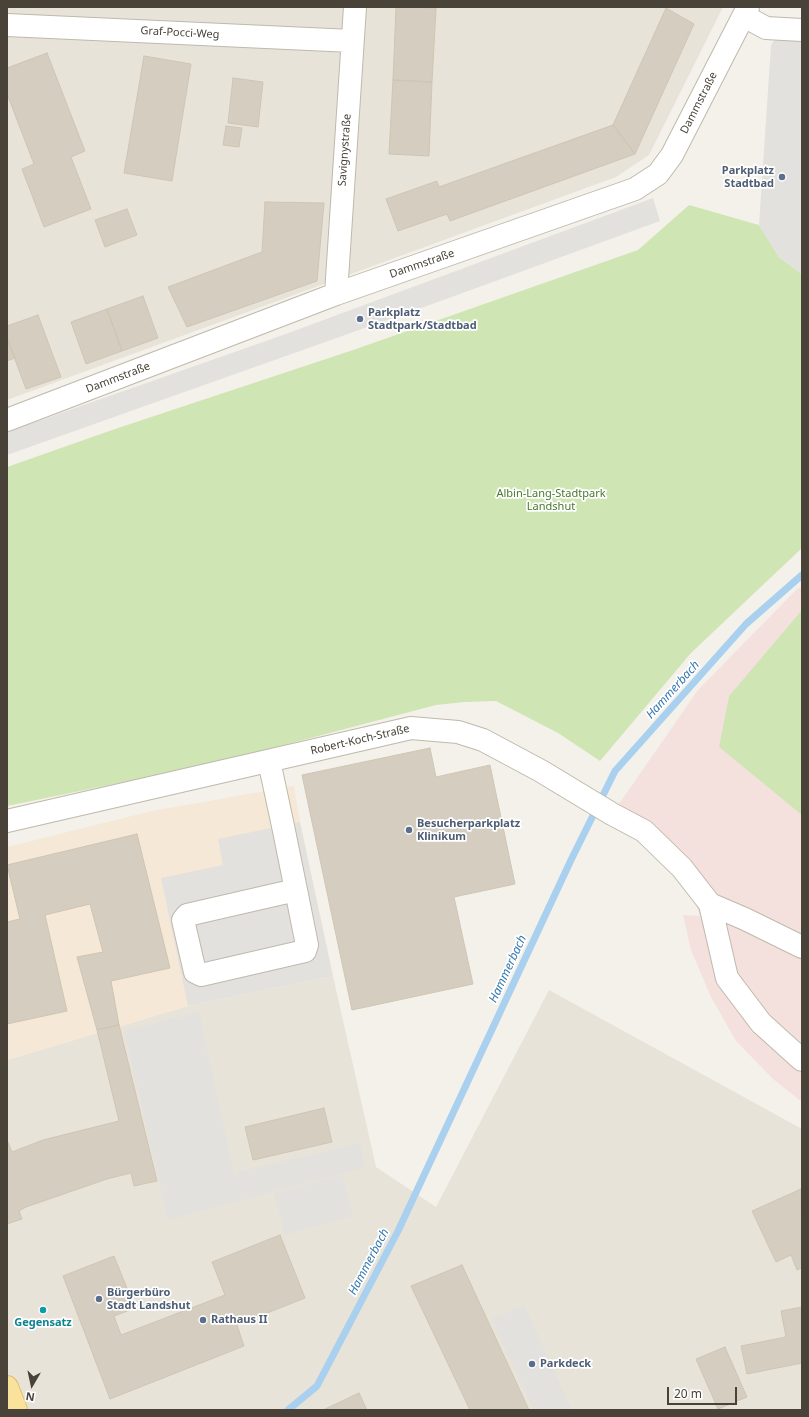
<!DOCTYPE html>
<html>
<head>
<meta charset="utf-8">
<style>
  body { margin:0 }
  #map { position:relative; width:809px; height:1417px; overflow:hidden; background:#f4f1ea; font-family:"Noto Sans",sans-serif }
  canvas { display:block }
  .frame { position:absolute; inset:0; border:8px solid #484238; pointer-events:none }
  .north { position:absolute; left:12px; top:1365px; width:40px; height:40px; -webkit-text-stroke:3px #fff; paint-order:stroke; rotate:189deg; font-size:11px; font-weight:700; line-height:16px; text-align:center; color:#484238 }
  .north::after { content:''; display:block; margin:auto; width:14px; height:18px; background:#484238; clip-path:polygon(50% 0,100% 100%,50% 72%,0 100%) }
  .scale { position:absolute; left:667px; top:1387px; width:70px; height:18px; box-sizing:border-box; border:2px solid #484238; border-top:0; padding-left:5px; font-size:12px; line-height:14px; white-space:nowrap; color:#484238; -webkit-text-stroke:3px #fff; paint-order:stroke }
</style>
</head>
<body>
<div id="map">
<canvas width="809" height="1417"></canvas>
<div class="frame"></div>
<div class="north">N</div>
<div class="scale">20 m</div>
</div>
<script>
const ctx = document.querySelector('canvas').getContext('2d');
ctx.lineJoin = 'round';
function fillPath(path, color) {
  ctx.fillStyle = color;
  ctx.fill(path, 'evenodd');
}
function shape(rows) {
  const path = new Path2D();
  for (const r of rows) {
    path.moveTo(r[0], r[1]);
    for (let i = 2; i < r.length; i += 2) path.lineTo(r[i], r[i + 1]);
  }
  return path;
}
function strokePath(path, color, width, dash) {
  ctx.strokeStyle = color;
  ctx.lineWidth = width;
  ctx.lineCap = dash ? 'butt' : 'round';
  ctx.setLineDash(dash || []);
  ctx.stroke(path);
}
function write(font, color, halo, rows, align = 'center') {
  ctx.font = font + ' "Noto Sans",sans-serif';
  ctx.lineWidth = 3.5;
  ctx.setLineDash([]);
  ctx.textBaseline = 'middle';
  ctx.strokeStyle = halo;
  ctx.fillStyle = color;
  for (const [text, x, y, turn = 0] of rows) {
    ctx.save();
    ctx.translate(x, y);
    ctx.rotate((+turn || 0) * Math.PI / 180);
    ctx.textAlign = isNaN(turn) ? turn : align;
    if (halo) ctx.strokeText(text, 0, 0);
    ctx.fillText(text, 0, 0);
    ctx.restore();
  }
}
fillPath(shape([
  [7,7,723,7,649,155,616,177,7,400],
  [333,976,376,1167,436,1207,549,990,802,1129,802,1410,7,1410,7,1060,188,1006]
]), '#e8e3d8');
fillPath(shape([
  [294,786,300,822,333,976,188,1006,7,1060,7,847,152,811]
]), '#f5e8d6');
fillPath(shape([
  [802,586,802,1102,773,1079,736,1041,710,995,691,950,683,915,700,916,682,868,612,814,698,690,796,590]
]), '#f4e1de');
fillPath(shape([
  [689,205,759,225,779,257,802,274,802,548,691,653,600,761,558,733,496,701,465,702,436,705,212,764,7,806,7,467,115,429,353,350,638,250],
  [802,610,802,815,719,747,729,696]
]), '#cfe6b4');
fillPath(shape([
  [781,32,802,34,802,274,779,257,759,225,771,45],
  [653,198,660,221,438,302,7,455,7,432,283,335],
  [300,822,333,976,188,1006,161,878,223,865,218,839],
  [199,1012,234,1173,360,1143,366,1167,168,1220,124,1031],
  [342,1175,353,1216,285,1235,274,1193],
  [524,1305,572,1410,534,1410,491,1319]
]), '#e3e1de');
strokePath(shape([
  [288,1410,317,1386,398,1231,571,860,615,771,746,624,802,575]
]), '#a9d0ee', 7);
const building = shape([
  [396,7,436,8,432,82,393,80,396,7],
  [666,8,694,24,635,154,613,125,666,8],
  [47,53,85,151,71,157,91,209,44,227,22,169,34,164,7,94,7,68,47,53],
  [144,56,191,64,172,181,124,173,144,56],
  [233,78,263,82,258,127,228,123,233,78],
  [393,80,432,82,429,156,389,154,393,80],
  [613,125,635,154,450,221,447,214,398,231,386,199,437,181,439,187,613,125],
  [226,126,242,128,239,147,223,145,226,126],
  [265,202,324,203,317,281,187,327,168,287,262,252,265,202],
  [127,209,137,235,105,247,95,220,127,209],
  [143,296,158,338,122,351,107,309,143,296],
  [107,309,122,351,86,364,71,322,107,309],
  [38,315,61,377,26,389,7,338,7,326,38,315],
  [7,338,15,358,7,361,7,338],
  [430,748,436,777,490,765,515,884,454,897,473,984,352,1010,302,775,430,748],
  [137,834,170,968,111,981,119,1025,97,1030,77,957,103,952,90,904,45,915,67,1011,7,1024,7,922,20,919,7,865,137,834],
  [119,1025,157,1181,134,1186,131,1173,107,1179,26,1207,19,1211,22,1219,7,1224,7,1140,12,1152,43,1140,119,1121,97,1030,119,1025],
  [324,1108,332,1142,253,1160,245,1127,324,1108],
  [801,1189,802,1268,797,1270,791,1255,776,1262,752,1211,801,1189],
  [280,1235,305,1298,237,1325,244,1346,110,1399,63,1276,114,1256,135,1308,114,1316,121,1335,225,1295,212,1262,280,1235],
  [462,1265,529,1410,470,1410,411,1286,462,1265],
  [802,1307,802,1363,747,1374,741,1346,786,1337,781,1311,802,1307],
  [725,1347,747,1397,718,1409,696,1359,725,1347],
  [359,1393,367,1410,323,1410,359,1393]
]);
fillPath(building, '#d5cdbf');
strokePath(building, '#d0c5b3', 1);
const minor = shape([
  [744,16,766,28,802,30],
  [7,25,352,41],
  [336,294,355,7],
  [7,420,336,294,635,189,658,174,672,155,748,7],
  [269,761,283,826,296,890,307,945,305,951,201,975,195,972,183,920,187,915,296,890],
  [7,821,411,728,458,732,483,740,541,771,612,814,644,831,682,868,710,904,727,978,761,1023,802,1060],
  [710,904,745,919,802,947]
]);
const major = shape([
  [7,1387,16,1410]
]);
strokePath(minor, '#bfb9ac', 24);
strokePath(major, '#e0bf6c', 24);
strokePath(minor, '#fff', 22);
strokePath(major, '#fae29c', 22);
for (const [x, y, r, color] of [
  [782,177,4,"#5c6f8a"],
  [360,319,4,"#5c6f8a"],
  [409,830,4,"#5c6f8a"],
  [99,1299,4,"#5c6f8a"],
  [43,1310,4,"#0f9aa8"],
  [203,1320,4,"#5c6f8a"],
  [532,1364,4,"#5c6f8a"]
]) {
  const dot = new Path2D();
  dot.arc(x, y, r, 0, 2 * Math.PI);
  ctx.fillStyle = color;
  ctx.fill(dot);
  strokePath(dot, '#fff', 1.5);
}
write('11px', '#484238', '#fff', [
  ["Graf-Pocci-Weg",180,33,3],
  ["Dammstraße",699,103,-63],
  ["Savignystraße",345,150,-86],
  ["Dammstraße",422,264,-19],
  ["Dammstraße",118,378,-21],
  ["Robert-Koch-Straße",360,740,-13]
]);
write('bold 11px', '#4e5e75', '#fff', [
  ["Parkplatz",774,171,"right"],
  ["Stadtbad",774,184,"right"],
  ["Parkplatz",368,313],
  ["Stadtpark/Stadtbad",368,326],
  ["Besucherparkplatz",417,824],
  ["Klinikum",417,837],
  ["Bürgerbüro",107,1293],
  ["Stadt Landshut",107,1306],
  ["Rathaus II",211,1320],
  ["Parkdeck",540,1364]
], 'left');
write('11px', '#47782d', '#fff', [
  ["Albin-Lang-Stadtpark",551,494],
  ["Landshut",551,507]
]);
write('bold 11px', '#0d838f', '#fff', [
  ["Gegensatz",43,1323]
]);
write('italic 12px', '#3479b0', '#fff', [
  ["Hammerbach",673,690,-48],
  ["Hammerbach",508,969,-65],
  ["Hammerbach",369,1262,-62]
]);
</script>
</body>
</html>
